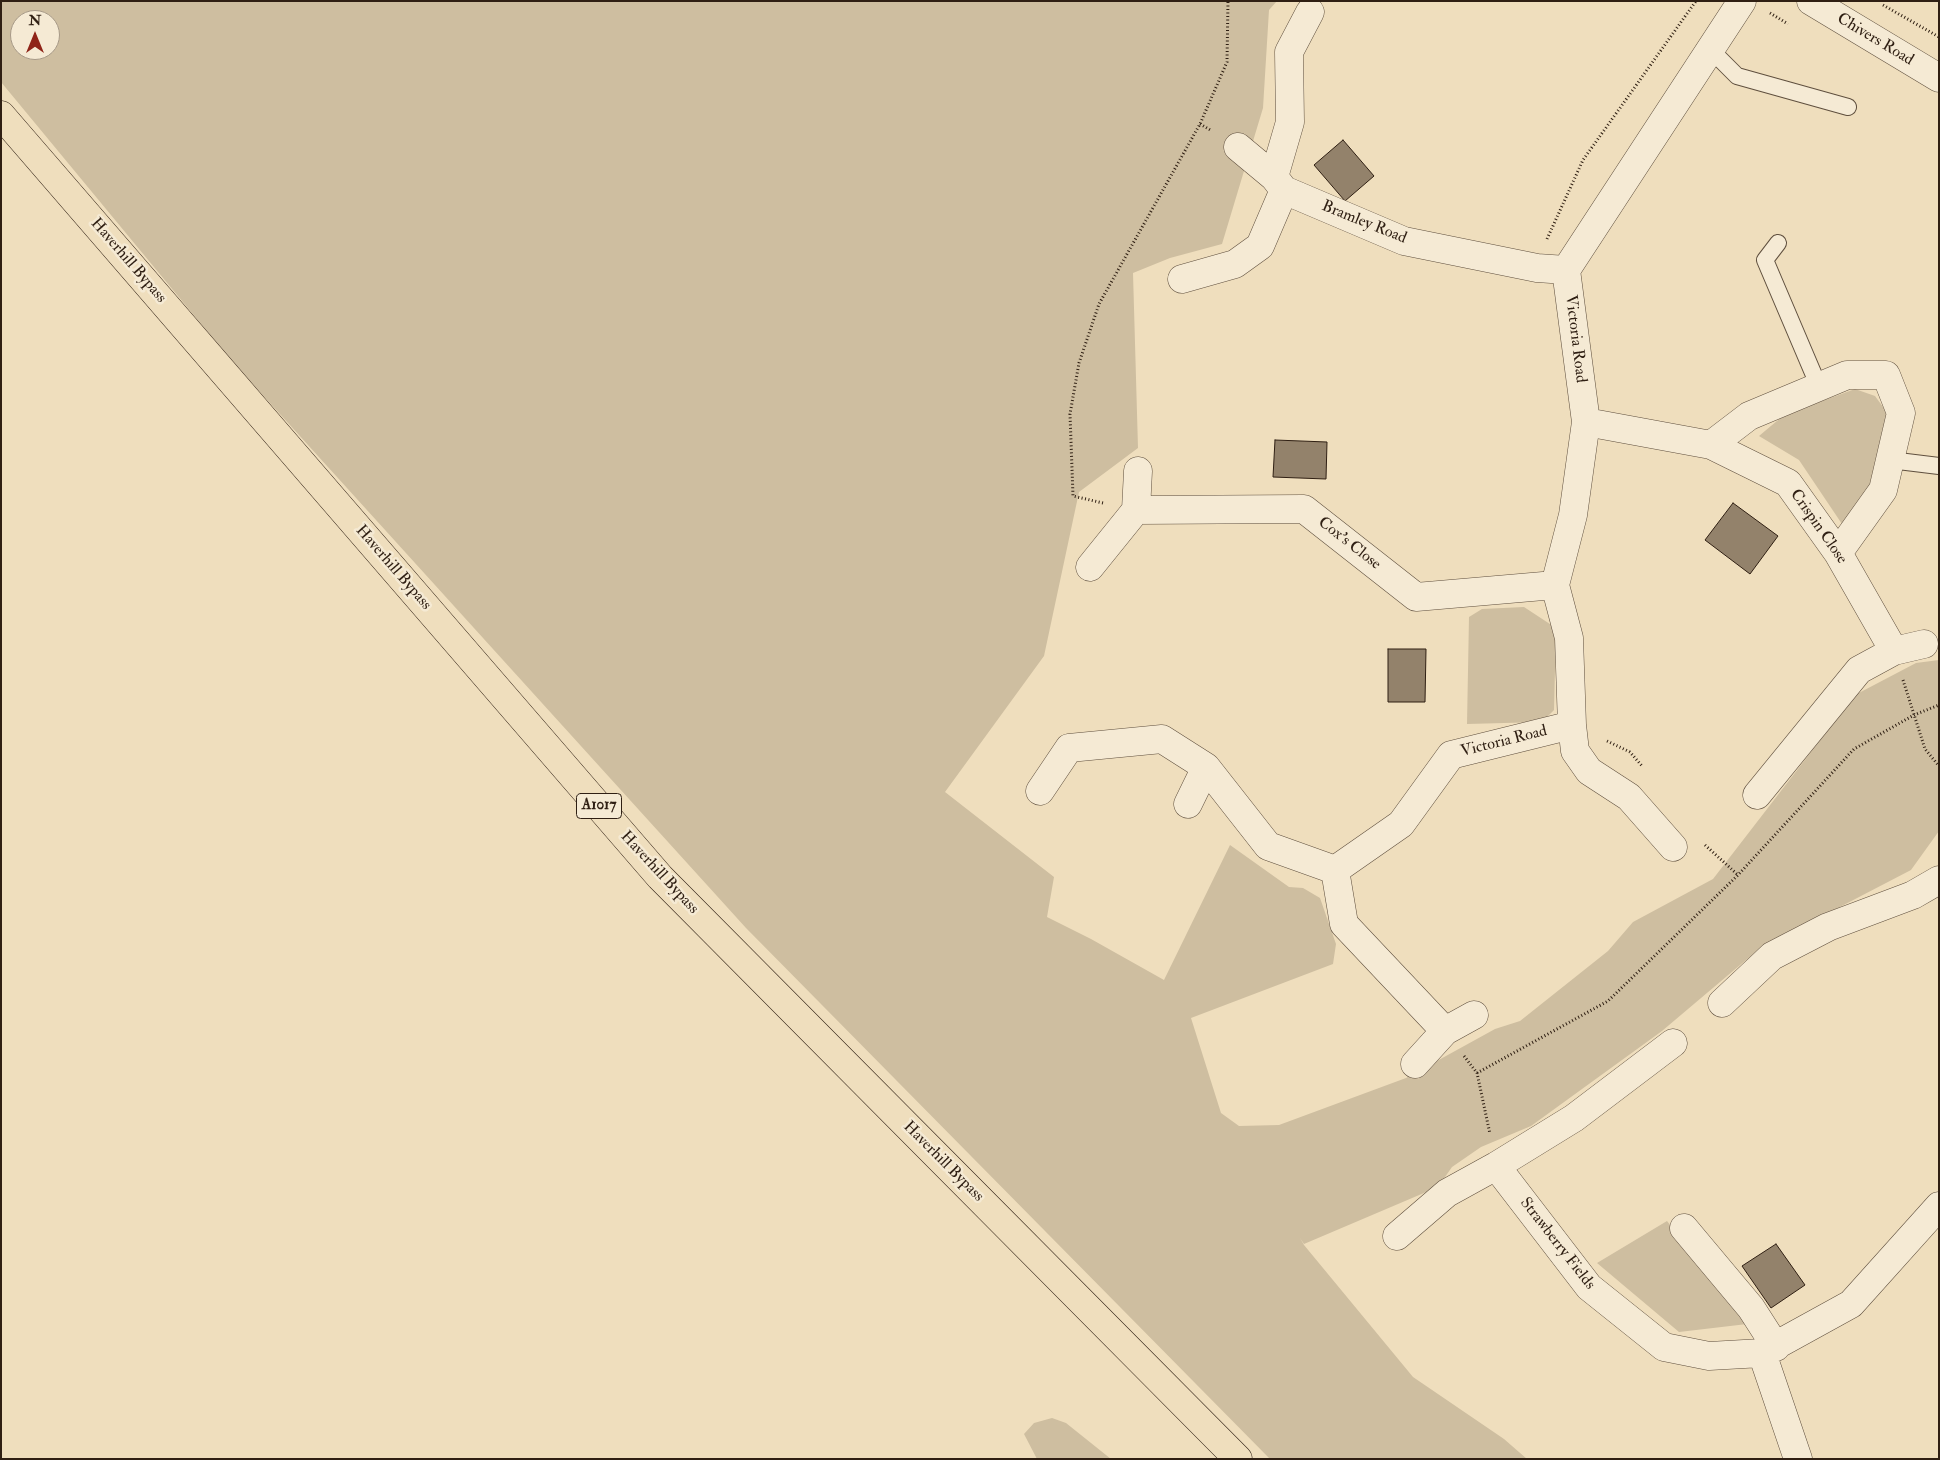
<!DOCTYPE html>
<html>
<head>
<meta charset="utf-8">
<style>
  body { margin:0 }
  #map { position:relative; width:1940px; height:1460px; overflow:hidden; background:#efdebd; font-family:"IM FELL Double Pica",serif }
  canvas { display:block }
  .frame { position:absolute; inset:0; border:2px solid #2f1f13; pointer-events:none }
  .north { position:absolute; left:10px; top:10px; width:50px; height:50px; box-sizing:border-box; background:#f5ead4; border:1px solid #a69987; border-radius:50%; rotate:0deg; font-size:14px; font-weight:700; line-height:20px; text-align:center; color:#2f1f13 }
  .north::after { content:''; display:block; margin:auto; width:18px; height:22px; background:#8f2418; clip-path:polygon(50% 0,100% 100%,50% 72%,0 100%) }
</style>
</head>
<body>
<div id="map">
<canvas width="1940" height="1460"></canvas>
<div class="frame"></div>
<div class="north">N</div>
</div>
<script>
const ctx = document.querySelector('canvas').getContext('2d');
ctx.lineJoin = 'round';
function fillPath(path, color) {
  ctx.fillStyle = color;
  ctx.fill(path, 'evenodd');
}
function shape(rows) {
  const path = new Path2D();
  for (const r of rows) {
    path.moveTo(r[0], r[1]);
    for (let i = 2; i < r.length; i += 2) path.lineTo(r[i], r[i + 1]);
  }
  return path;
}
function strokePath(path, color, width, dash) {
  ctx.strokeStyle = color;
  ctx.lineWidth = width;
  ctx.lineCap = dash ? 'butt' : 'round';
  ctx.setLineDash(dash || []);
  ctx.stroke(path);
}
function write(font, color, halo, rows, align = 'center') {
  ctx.font = font + ' "IM FELL Double Pica",serif';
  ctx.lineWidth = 5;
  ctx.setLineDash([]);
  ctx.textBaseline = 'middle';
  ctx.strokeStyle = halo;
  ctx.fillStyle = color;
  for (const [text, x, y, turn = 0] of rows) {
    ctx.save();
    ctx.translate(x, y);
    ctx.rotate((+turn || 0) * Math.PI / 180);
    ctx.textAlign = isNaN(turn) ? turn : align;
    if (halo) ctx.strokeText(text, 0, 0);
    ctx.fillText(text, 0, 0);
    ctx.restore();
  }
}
fillPath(shape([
  [1,1,1277,1,1269,10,1263,108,1222,244,1170,258,1133,273,1138,448,1079,492,1044,656,945,792,1054,877,1047,917,1091,939,1164,980,1230,845,1289,887,1303,888,1320,898,1336,944,1333,964,1191,1018,1221,1113,1239,1126,1279,1125,1406,1078,1495,1029,1520,1021,1608,951,1633,922,1713,879,1855,695,1916,663,1939,660,1939,831,1911,870,1759,949,1662,1031,1531,1126,1481,1147,1452,1167,1438,1187,1304,1244,1300,1238,1304,1245,1413,1377,1504,1439,1527,1459,1270,1459,746,928,230,359,1,82],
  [20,20,50,20,50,50,20,50],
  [1855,389,1875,396,1886,411,1886,435,1872,483,1842,524,1799,460,1759,436,1784,415],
  [1524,607,1556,628,1554,710,1542,722,1467,724,1469,617,1482,609],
  [1667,1221,1747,1324,1679,1332,1597,1263],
  [1052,1418,1066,1423,1111,1459,1037,1459,1024,1434,1034,1423]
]), '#cebea0');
const building = shape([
  [1343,140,1374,176,1345,201,1314,165,1343,140],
  [1275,440,1327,442,1326,479,1273,477,1275,440],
  [1733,503,1778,536,1750,574,1705,540,1733,503],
  [1388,649,1426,649,1425,702,1388,702,1388,649],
  [1776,1244,1805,1285,1771,1308,1742,1266,1776,1244]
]);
fillPath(building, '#93826b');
strokePath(building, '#2f1f13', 1);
const service = shape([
  [1711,50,1737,76,1848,107],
  [1778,243,1765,260,1819,387],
  [1890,460,1939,466]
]);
const minor = shape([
  [1238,147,1274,177,1284,190,1404,241,1537,268,1566,270],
  [1274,177,1290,122,1289,52,1310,12],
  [1182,279,1235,264,1260,246,1284,190],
  [1586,422,1711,445,1788,483,1838,553,1894,651],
  [1711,445,1749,416,1847,375,1886,375,1901,413,1883,490,1838,553],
  [1136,510,1304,509,1416,597,1555,585],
  [1090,567,1136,510,1138,471],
  [1572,725,1575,751,1589,771,1629,797,1673,847],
  [1040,791,1069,748,1162,739,1206,767,1268,846,1335,870],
  [1757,795,1859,670,1894,651,1924,644],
  [1188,804,1206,767],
  [1722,1003,1772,956,1828,927,1913,895,1939,880],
  [1445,1031,1344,924,1335,870,1401,824,1451,755,1572,725,1569,638,1555,585,1573,515,1586,422,1566,270,1742,1],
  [1415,1064,1445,1031,1474,1015],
  [1496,1166,1589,1287,1664,1347,1709,1356,1762,1353,1851,1304,1939,1206],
  [1684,1228,1751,1308,1776,1347],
  [1397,1236,1447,1193,1496,1166,1574,1118,1673,1043],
  [1762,1353,1798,1459]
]);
const tertiary = shape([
  [1811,1,1939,78]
]);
const primary = shape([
  [1,115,660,877,1238,1459]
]);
strokePath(service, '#5f4f3e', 18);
strokePath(minor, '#5f4f3e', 29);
strokePath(tertiary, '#5f4f3e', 29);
strokePath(primary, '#2f1f13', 29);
strokePath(shape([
  [1883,5,1939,37],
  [1770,13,1788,24],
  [1200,124,1212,131],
  [1547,239,1583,160,1696,1],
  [1103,503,1073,496,1070,414,1079,363,1099,304,1200,124,1227,62,1228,1],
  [1903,680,1925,749,1939,766],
  [1607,741,1630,752,1642,766],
  [1705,845,1738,875],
  [1464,1056,1477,1073,1490,1134],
  [1477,1073,1608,1001,1738,875,1854,749,1914,715,1939,705]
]), '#2f1f13', 3, [1, 2.5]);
strokePath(service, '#f5ead4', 16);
strokePath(minor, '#f5ead4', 28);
strokePath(tertiary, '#f5ead4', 28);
strokePath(primary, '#efdebd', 28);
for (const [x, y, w] of [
  [599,806,45]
]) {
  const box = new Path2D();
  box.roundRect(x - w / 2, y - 12.5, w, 25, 4);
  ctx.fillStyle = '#f5ead4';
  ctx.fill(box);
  strokePath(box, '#2f1f13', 1);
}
write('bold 15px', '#2f1f13', null, [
  ["A1017",599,806]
]);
write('16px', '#2f1f13', '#f5ead4', [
  ["Chivers Road",1875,40,31],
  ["Bramley Road",1364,223,22],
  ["Haverhill Bypass",128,261,49],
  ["Victoria Road",1575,339,83],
  ["Crispin Close",1818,527,55],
  ["Cox's Close",1349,544,38],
  ["Haverhill Bypass",393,568,49],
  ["Victoria Road",1504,742,-14],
  ["Haverhill Bypass",659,873,47],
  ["Haverhill Bypass",943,1162,45],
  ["Strawberry Fields",1557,1244,52]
]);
</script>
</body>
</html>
